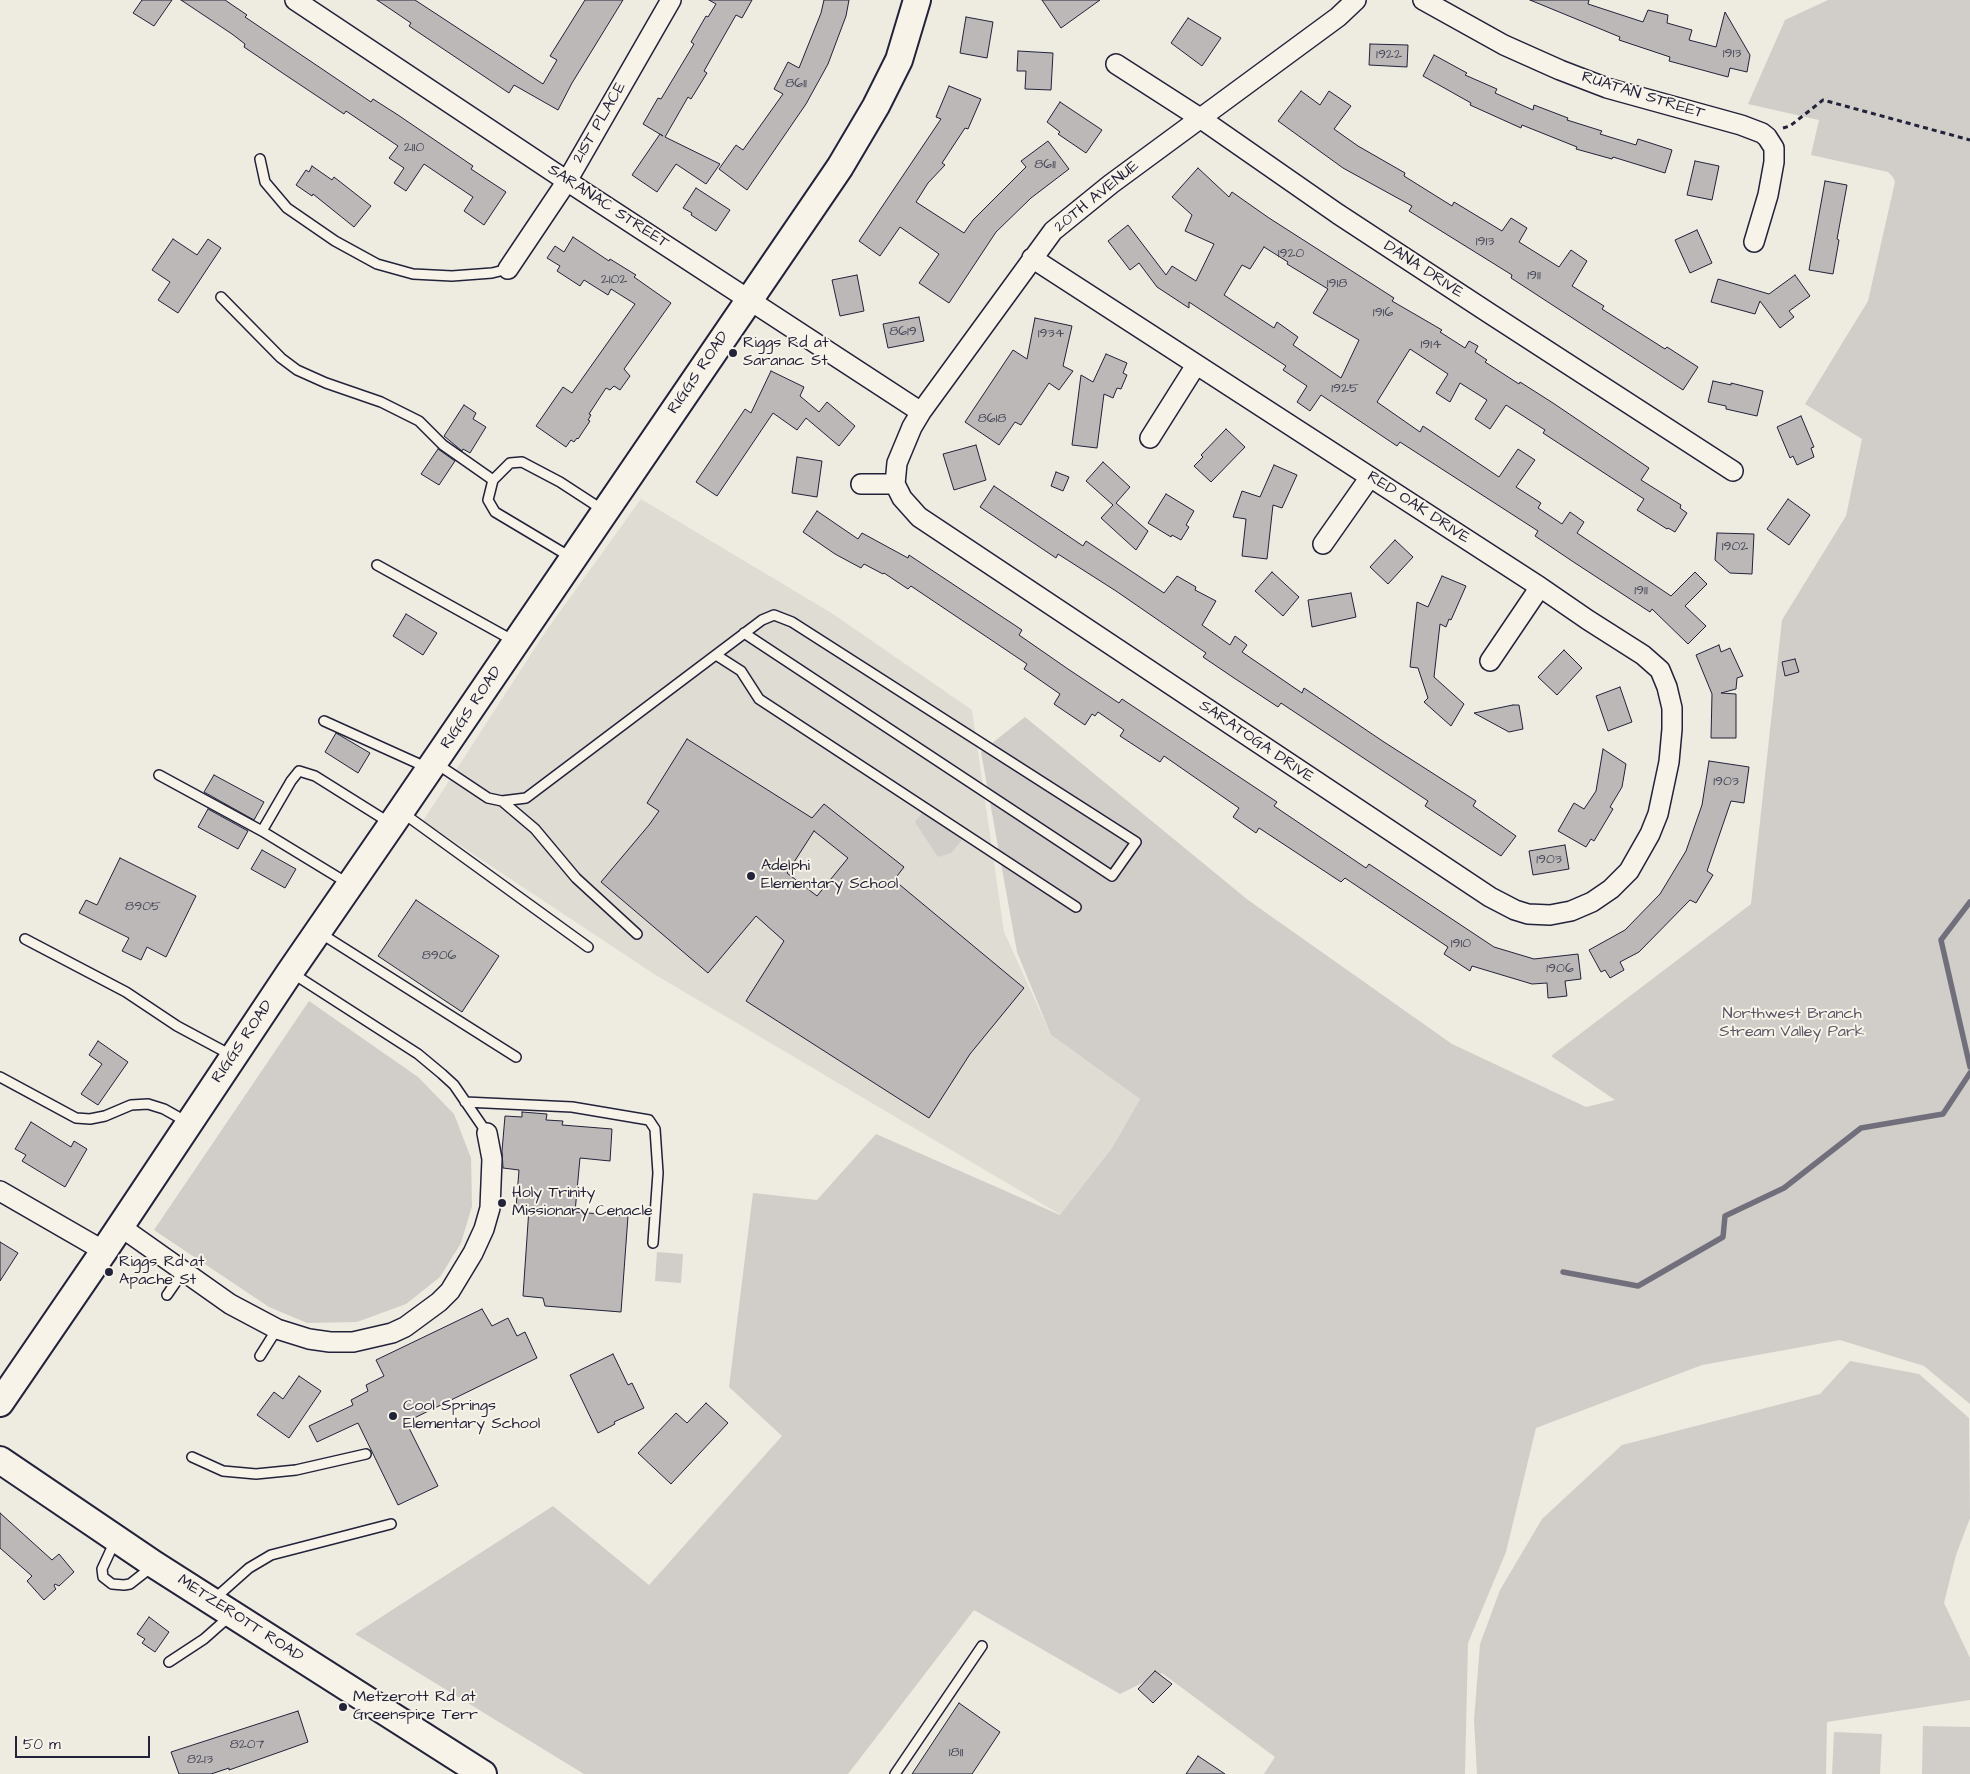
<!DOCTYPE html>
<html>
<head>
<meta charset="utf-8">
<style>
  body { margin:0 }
  #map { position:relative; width:1970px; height:1774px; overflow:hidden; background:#eeebe1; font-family:"Architects Daughter",sans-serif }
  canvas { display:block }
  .scale { position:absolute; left:15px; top:1736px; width:135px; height:22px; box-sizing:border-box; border:2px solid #22223b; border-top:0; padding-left:6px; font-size:15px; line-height:18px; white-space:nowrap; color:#22223b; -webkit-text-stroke:4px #f7f3e8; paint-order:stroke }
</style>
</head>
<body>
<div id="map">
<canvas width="1970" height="1774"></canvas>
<div class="scale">50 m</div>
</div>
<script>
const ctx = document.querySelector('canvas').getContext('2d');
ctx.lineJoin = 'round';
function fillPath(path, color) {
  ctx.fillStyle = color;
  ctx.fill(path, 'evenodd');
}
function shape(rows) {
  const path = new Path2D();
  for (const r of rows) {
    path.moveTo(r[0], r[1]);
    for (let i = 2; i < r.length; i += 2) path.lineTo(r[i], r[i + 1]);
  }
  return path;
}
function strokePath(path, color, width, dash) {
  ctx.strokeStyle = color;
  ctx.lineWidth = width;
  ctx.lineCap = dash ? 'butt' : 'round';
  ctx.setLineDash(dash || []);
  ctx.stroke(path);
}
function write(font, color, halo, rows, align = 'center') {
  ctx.font = font + ' "Architects Daughter",sans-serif';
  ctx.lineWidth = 4;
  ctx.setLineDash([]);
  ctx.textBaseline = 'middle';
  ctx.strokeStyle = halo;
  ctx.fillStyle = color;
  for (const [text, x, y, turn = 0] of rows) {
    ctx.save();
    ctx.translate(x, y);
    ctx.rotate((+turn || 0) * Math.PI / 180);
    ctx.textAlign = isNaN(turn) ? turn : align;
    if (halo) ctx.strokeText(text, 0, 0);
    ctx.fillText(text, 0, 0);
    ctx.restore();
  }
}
fillPath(shape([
  [641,499,833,614,972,710,1004,932,1051,1035,1140,1099,1112,1148,1061,1215,654,974,423,821,546,631]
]), '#dfdcd4');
fillPath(shape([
  [1828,0,1970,0,1970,1404,1924,1366,1840,1340,1702,1365,1536,1428,1506,1552,1468,1643,1465,1774,1264,1774,1275,1757,1162,1673,1120,1694,974,1610,848,1774,584,1774,355,1634,553,1506,649,1585,782,1436,729,1387,753,1193,817,1200,876,1134,1060,1215,1112,1148,1140,1099,1051,1035,1017,952,981,752,1025,717,1248,900,1452,1044,1586,1107,1615,1100,1551,1056,1751,904,1782,620,1846,516,1862,439,1805,404,1868,301,1895,182,1893,177,1888,172,1811,155,1819,120,1748,104,1785,20],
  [925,809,962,840,951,853,938,857,915,822],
  [309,1001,418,1077,454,1114,471,1158,472,1206,461,1243,440,1277,406,1304,357,1322,307,1323,269,1307,154,1230],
  [657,1252,683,1254,681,1283,655,1281],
  [1850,1361,1919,1374,1969,1418,1970,1518,1956,1555,1944,1603,1970,1658,1970,1700,1827,1722,1826,1774,1477,1774,1474,1720,1480,1644,1500,1590,1542,1519,1622,1445,1820,1394],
  [1923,1726,1970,1727,1970,1774,1922,1774],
  [1834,1732,1882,1734,1880,1774,1832,1774]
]), '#d1cdc9');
strokePath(shape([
  [1970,902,1941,940,1970,1067],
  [1563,1272,1638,1286,1723,1237,1725,1216,1784,1188,1861,1128,1943,1114,1970,1073]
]), '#716f7b', 5.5);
const building = shape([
  [142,0,172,0,154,26,133,13,142,0],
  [181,0,225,0,247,15,245,17,371,102,373,99,398,115,473,166,471,169,506,192,484,225,464,211,473,197,424,164,406,191,394,183,404,168,389,158,398,146,346,111,344,114,281,72,244,47,245,44,232,34,181,0],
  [377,0,415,0,543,84,557,60,550,56,585,0,623,0,572,83,558,110,514,85,509,93,409,26,411,23,377,0],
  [709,0,752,0,742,18,736,15,704,71,707,73,691,99,688,97,665,137,720,164,706,184,676,164,657,192,632,175,660,134,663,136,643,124,658,98,661,99,694,44,691,42,706,16,708,17,716,4,709,0],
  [824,0,849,0,846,16,828,64,806,104,747,190,719,169,736,145,743,150,783,94,774,89,788,62,799,68,821,13,824,0],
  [1042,0,1100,0,1061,28,1042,0],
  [1530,0,1589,0,1588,4,1643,22,1648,10,1668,15,1667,23,1692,30,1689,40,1716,47,1725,12,1750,55,1747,72,1730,68,1728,77,1669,61,1670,57,1619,40,1620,37,1530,0],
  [966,17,993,22,987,58,960,53,966,17],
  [1188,18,1221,38,1202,66,1171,43,1188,18],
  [1370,44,1408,45,1407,67,1369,65,1370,44],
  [1018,51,1053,53,1051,90,1025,89,1026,71,1017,71,1018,51],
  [1434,55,1467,73,1465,75,1497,89,1495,93,1533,110,1534,105,1568,118,1567,120,1602,131,1600,134,1636,145,1638,139,1672,150,1665,173,1613,157,1612,159,1576,149,1577,147,1522,125,1521,128,1470,105,1471,103,1423,76,1434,55],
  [949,86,981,99,968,129,965,128,942,163,945,165,928,183,916,202,964,233,973,220,1026,167,1021,161,1048,141,1069,169,1031,198,996,232,949,303,919,283,939,254,900,227,880,256,859,241,941,119,936,117,949,86],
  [1301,91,1320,105,1329,91,1351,106,1334,129,1358,146,1405,173,1404,176,1452,206,1454,202,1502,231,1511,218,1527,228,1519,242,1559,267,1571,250,1587,261,1572,286,1604,306,1602,309,1665,349,1667,347,1698,367,1683,390,1511,278,1512,275,1409,211,1412,206,1343,168,1278,121,1301,91],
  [1060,102,1102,130,1086,153,1058,134,1060,132,1047,122,1060,102],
  [1695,161,1719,166,1712,200,1687,195,1695,161],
  [312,166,332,180,334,177,371,206,354,227,313,194,312,196,296,185,306,170,309,172,312,166],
  [1198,168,1229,197,1232,192,1269,218,1394,298,1392,301,1442,330,1440,332,1465,348,1469,341,1478,346,1475,352,1487,360,1485,362,1519,384,1520,382,1553,403,1649,468,1641,480,1681,505,1680,508,1687,513,1675,532,1668,528,1667,529,1637,510,1644,499,1543,433,1545,430,1506,405,1490,429,1475,419,1487,400,1460,383,1450,402,1436,393,1448,374,1410,349,1377,402,1420,432,1423,426,1499,477,1518,449,1535,460,1516,487,1541,503,1538,508,1562,524,1570,512,1584,522,1577,533,1671,596,1695,572,1707,584,1685,606,1706,626,1688,644,1652,609,1650,612,1572,561,1535,536,1538,531,1400,442,1397,446,1321,395,1310,411,1297,402,1307,386,1283,370,1286,366,1189,302,1189,308,1157,287,1139,263,1130,270,1108,241,1128,225,1166,275,1172,266,1196,281,1214,244,1185,231,1192,215,1172,197,1198,168],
  [1264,247,1288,262,1287,264,1328,289,1313,313,1359,340,1341,378,1293,345,1298,337,1277,322,1274,328,1224,295,1242,265,1250,269,1264,247],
  [1825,181,1847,185,1837,239,1839,240,1833,274,1809,270,1825,181],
  [696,188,730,210,716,231,691,215,692,213,683,208,696,188],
  [1697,230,1712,263,1690,273,1675,240,1697,230],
  [573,237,609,261,610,259,636,275,634,277,671,303,624,369,630,376,620,390,614,386,610,390,606,388,589,414,591,415,588,420,590,421,578,439,577,438,574,442,571,440,566,447,536,426,563,387,572,393,635,304,611,289,608,295,584,280,580,286,557,271,560,266,547,258,555,246,564,252,573,237],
  [173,239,197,255,208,239,221,248,178,313,158,300,170,282,152,270,173,239],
  [857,275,864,311,840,316,832,280,857,275],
  [1795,275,1810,296,1789,311,1794,317,1780,328,1760,301,1755,314,1711,302,1718,279,1769,294,1795,275],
  [919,317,924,341,888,348,883,324,919,317],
  [1035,318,1072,326,1063,366,1073,371,1059,390,1049,383,1021,425,1015,422,999,445,965,422,1013,350,1027,359,1035,318],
  [1106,354,1127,363,1123,373,1127,375,1121,389,1117,388,1113,398,1104,394,1097,448,1072,445,1081,375,1093,382,1106,354],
  [771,371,804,387,800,396,819,412,827,402,855,426,839,446,806,418,797,430,773,413,717,496,696,482,745,409,751,413,771,371],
  [1713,381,1731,385,1731,383,1763,391,1757,416,1726,409,1726,406,1708,402,1713,381],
  [464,405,476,413,473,419,486,427,470,453,463,449,462,451,444,436,464,405],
  [1801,416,1814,447,1811,448,1814,457,1797,465,1793,456,1790,458,1777,427,1801,416],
  [1226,429,1245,447,1211,482,1194,466,1203,457,1201,455,1226,429],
  [976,445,986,480,954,490,943,454,976,445],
  [438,449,455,461,439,485,421,474,438,449],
  [797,457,822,461,817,497,792,493,797,457],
  [1103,462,1130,487,1116,503,1148,531,1136,550,1101,518,1113,505,1086,481,1103,462],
  [1274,465,1297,475,1282,508,1273,505,1267,559,1242,556,1246,519,1233,517,1242,491,1260,497,1274,465],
  [1056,472,1069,477,1063,491,1051,486,1056,472],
  [994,486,1083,546,1086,541,1164,593,1177,576,1196,587,1195,590,1216,601,1202,625,1230,645,1235,636,1247,645,1242,652,1302,693,1304,688,1384,742,1476,801,1473,806,1516,836,1501,856,1425,806,1428,801,1281,703,1278,707,1234,678,1203,657,1206,653,1116,591,1058,554,1056,558,980,507,994,486],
  [1166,494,1194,511,1186,525,1189,527,1181,540,1172,535,1171,537,1148,523,1166,494],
  [1788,499,1810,515,1789,545,1767,529,1788,499],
  [817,511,858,539,862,533,908,558,909,555,1022,630,1019,635,1068,669,1119,703,1122,699,1277,802,1274,806,1366,868,1369,864,1494,947,1534,959,1578,954,1581,979,1565,981,1567,996,1548,998,1547,983,1532,984,1472,966,1470,971,1444,954,1448,947,1345,878,1341,882,1259,828,1256,833,1233,817,1239,808,1164,756,1160,762,1120,736,1124,730,1098,712,1095,716,1092,714,1085,725,1054,704,1060,694,1024,669,1027,664,911,586,908,589,884,573,883,574,864,564,861,568,835,554,803,532,817,511],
  [1717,533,1754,534,1752,574,1730,573,1715,560,1717,533],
  [1395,540,1413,557,1388,584,1370,567,1395,540],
  [1272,572,1299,597,1283,616,1255,591,1272,572],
  [1442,576,1466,586,1451,620,1449,619,1446,627,1440,624,1434,677,1464,704,1451,726,1424,702,1428,698,1418,668,1410,667,1417,602,1428,607,1442,576],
  [1351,593,1356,617,1312,627,1308,600,1351,593],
  [406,614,437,633,423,655,393,636,406,614],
  [1719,645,1721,652,1730,648,1743,676,1737,678,1736,689,1721,693,1736,694,1736,738,1711,738,1712,694,1696,655,1719,645],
  [1564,650,1582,668,1557,695,1538,677,1564,650],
  [1795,659,1799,672,1785,676,1782,662,1795,659],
  [1620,687,1632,722,1608,731,1596,696,1620,687],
  [1513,705,1519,705,1523,729,1509,732,1474,713,1513,705],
  [336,733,370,753,358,773,325,752,336,733],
  [687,739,812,818,824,804,904,867,894,880,1024,988,970,1054,929,1118,746,1001,784,941,756,916,708,973,601,882,649,825,659,811,647,803,687,739],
  [814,831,848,858,817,896,787,873,814,831],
  [1603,749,1626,764,1622,787,1610,807,1613,809,1594,841,1591,839,1586,847,1558,831,1574,803,1584,809,1596,791,1603,749],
  [1709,761,1749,767,1744,803,1731,801,1707,871,1713,875,1696,903,1690,900,1639,952,1620,962,1624,970,1610,978,1605,970,1601,972,1589,950,1625,930,1660,894,1686,851,1702,805,1709,761],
  [214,775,264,802,254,820,204,792,214,775],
  [208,809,248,831,238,849,198,827,208,809],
  [1565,845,1569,869,1533,875,1529,851,1565,845],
  [262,850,296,869,285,888,251,869,262,850],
  [120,858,196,896,166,957,147,947,141,960,122,951,129,938,79,913,86,900,97,905,120,858],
  [416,900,499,956,462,1012,378,956,416,900],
  [98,1041,128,1062,98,1105,81,1094,102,1064,89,1055,98,1041],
  [522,1112,547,1114,546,1120,563,1121,562,1125,612,1129,610,1161,580,1158,575,1212,628,1216,621,1312,545,1306,543,1298,523,1296,529,1208,516,1208,519,1170,503,1168,502,1151,505,1116,522,1117,522,1112],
  [31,1122,71,1147,74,1141,87,1149,65,1187,22,1161,26,1155,15,1149,31,1122],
  [0,1242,18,1253,0,1281,0,1242],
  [482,1309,492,1326,508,1318,517,1336,525,1332,537,1358,406,1422,438,1486,398,1505,358,1423,317,1442,309,1426,353,1405,351,1400,368,1391,366,1385,384,1376,376,1360,482,1309],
  [613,1354,628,1385,632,1383,644,1408,614,1422,615,1424,598,1433,570,1375,613,1354],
  [299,1376,321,1391,289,1438,257,1415,274,1392,283,1399,299,1376],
  [706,1403,728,1423,671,1484,638,1453,676,1413,687,1423,706,1403],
  [0,1513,52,1560,59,1554,74,1572,59,1586,55,1584,54,1586,56,1589,44,1600,27,1581,32,1576,0,1548,0,1513],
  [149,1617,169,1632,155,1652,142,1643,145,1639,137,1634,149,1617],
  [1155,1671,1172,1684,1153,1703,1138,1689,1155,1671],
  [959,1703,1000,1732,972,1774,912,1774,959,1703],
  [298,1711,308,1742,229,1770,229,1768,211,1774,179,1774,171,1752,298,1711],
  [1198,1756,1225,1774,1186,1774,1198,1756]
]);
fillPath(building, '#bbb8b7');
strokePath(building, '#22223b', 1);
const lane = shape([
  [260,159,265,182,287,208,335,241,377,264,413,274,452,276,492,273,508,269],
  [221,297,281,358,297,370,326,383,381,402,419,421,443,445,493,480],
  [572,558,495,512,488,500,493,480,510,463,522,462,560,482,603,510],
  [377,565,514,641],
  [716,655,741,671,759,699,1076,907],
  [324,721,428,768],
  [437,764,488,798,502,801,526,798,762,620,774,615,792,622,1136,842,1112,876,744,633],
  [159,775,262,831],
  [502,801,535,829,576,878,637,934],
  [403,813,588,947],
  [349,884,262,831,291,781,299,771,315,776,390,823],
  [320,933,516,1057],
  [25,939,126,992,177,1026,231,1055],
  [292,973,418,1054,442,1074,454,1085,487,1133],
  [0,1077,76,1118,90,1119,105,1116,131,1105,148,1104,164,1109,187,1122],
  [465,1102,572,1107,649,1120,655,1129,658,1173,653,1243],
  [167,1295,183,1272],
  [260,1356,277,1329],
  [192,1457,223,1471,256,1474,296,1470,366,1454],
  [115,1541,102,1569,103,1577,112,1584,124,1585,130,1584,153,1566],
  [213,1600,249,1568,271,1555,391,1524],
  [169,1662,204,1639,230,1616],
  [895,1774,982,1646]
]);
const street = shape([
  [295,0,567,181,921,412],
  [1423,0,1504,45,1560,70,1607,88,1741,125,1762,133,1767,137,1774,148,1774,162,1768,195,1754,242],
  [1116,64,1200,118,1338,214,1489,313,1733,471],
  [508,269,567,181,671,0],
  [1150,438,1196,365],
  [861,484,895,484,902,498,919,517,1490,897,1515,910,1528,914,1550,915,1571,911,1592,902,1611,889,1629,871,1650,834,1658,814,1669,762,1672,729,1672,708,1667,687,1660,670,1643,655,1588,620,1540,587,1032,258],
  [895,484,897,463,912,427,921,412,1053,231,1111,184,1338,17,1356,0],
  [1323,544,1370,477],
  [1490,661,1540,587],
  [0,1191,104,1251],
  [121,1227,230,1304,277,1329,309,1339,330,1342,353,1342,392,1333,405,1327,439,1302,450,1291,473,1253,484,1229,490,1208,492,1159,487,1133]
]);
const secondary = shape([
  [0,1403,104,1251,290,972,392,824,840,167,876,106,899,60,917,0],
  [0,1460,155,1565,483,1774]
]);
strokePath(lane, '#22223b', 12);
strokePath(street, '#22223b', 22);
strokePath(secondary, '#22223b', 30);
strokePath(shape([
  [1783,128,1790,126,1823,100,1970,140]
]), '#22223b', 3, [5, 4]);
strokePath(lane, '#f7f3e8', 9);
strokePath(street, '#f7f3e8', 19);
strokePath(secondary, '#f7f3e8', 26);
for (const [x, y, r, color] of [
  [733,353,5,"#22223b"],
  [751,876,5,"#22223b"],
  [502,1203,5,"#22223b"],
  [109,1272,5,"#22223b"],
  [393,1416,5,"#22223b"],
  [343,1707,5,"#22223b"]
]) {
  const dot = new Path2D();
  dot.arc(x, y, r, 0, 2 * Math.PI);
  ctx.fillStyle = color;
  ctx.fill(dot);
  strokePath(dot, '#f7f3e8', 2);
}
write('14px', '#48485a', null, [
  ["1913",1732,54],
  ["1922",1389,55],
  ["8611",796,84],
  ["2110",414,148],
  ["8611",1045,165],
  ["1913",1485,242],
  ["1920",1291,254],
  ["1911",1534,276],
  ["2102",614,280],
  ["1918",1337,284],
  ["1916",1383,313],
  ["8619",903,332],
  ["1934",1051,334],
  ["1914",1431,345],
  ["1925",1345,389],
  ["8618",992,419],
  ["1902",1735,547],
  ["1911",1641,591],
  ["1903",1726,782],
  ["1903",1549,860],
  ["8905",143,907],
  ["1910",1461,944],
  ["8906",439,956],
  ["1906",1560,969],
  ["8207",247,1745],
  ["1811",956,1753],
  ["8213",200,1760]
]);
write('16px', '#22223b', '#f7f3e8', [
  ["RUATAN STREET",1643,96,17],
  ["21ST PLACE",600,123,-60],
  ["20TH AVENUE",1097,197,-39],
  ["SARANAC STREET",608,207,33],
  ["DANA DRIVE",1423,270,33],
  ["RIGGS ROAD",699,373,-56],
  ["RED OAK DRIVE",1418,508,33],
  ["RIGGS ROAD",472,708,-56],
  ["SARATOGA DRIVE",1256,742,34],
  ["RIGGS ROAD",243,1042,-56],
  ["METZEROTT ROAD",240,1619,33]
]);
write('16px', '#22223b', '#f7f3e8', [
  ["Riggs Rd at",743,344],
  ["Saranac St",743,362],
  ["Adelphi",761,867],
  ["Elementary School",761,885],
  ["Holy Trinity",512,1194],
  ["Missionary Cenacle",512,1212],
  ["Riggs Rd at",119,1263],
  ["Apache St",119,1281],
  ["Cool Springs",403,1407],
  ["Elementary School",403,1425],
  ["Metzerott Rd at",353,1698],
  ["Greenspire Terr",353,1716]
], 'left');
write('16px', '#575566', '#f7f3e8', [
  ["Northwest Branch",1792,1015],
  ["Stream Valley Park",1792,1033]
]);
</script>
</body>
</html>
